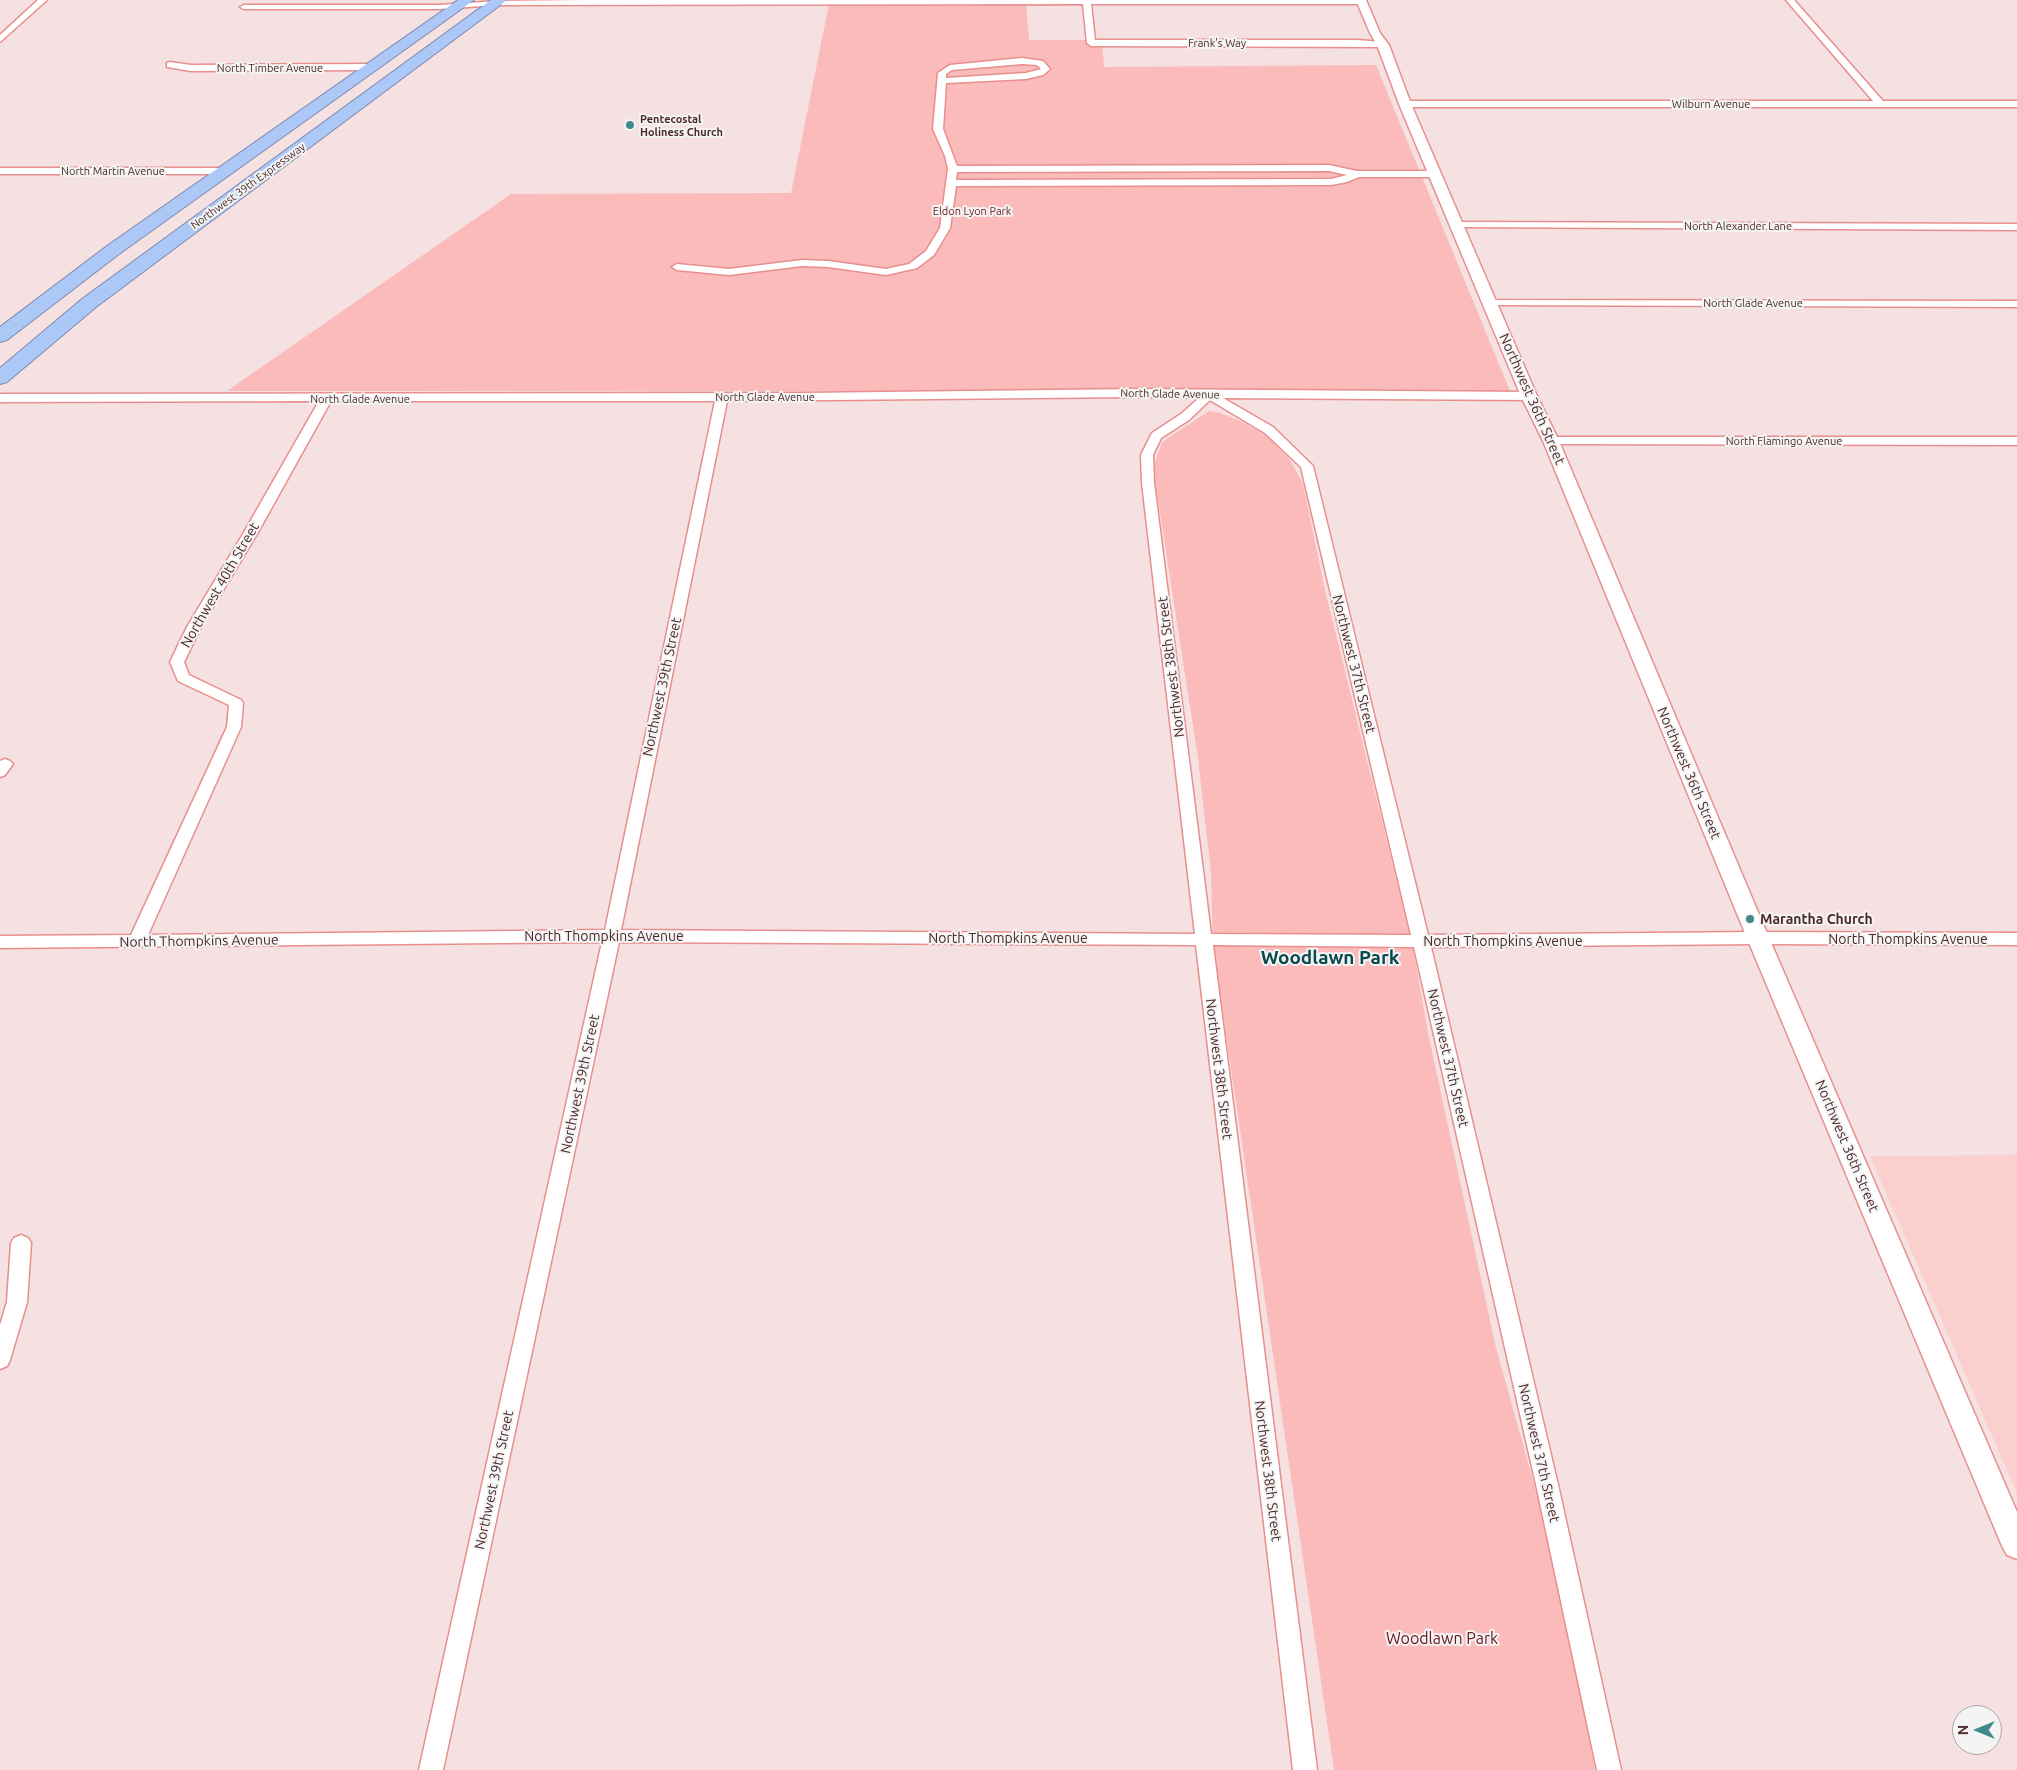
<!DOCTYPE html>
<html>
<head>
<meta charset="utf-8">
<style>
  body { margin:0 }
  #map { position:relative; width:2017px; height:1770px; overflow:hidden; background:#f5e1e1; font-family:Ubuntu,sans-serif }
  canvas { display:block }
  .north { position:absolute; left:1952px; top:1705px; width:50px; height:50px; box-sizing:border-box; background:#f4f4f4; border:1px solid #b1a3a3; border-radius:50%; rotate:270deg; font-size:14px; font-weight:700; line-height:20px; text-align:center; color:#4d2929 }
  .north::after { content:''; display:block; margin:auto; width:18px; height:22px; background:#41898d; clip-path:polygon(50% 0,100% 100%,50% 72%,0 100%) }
</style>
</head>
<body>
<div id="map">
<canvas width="2017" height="1770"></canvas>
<div class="north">N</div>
</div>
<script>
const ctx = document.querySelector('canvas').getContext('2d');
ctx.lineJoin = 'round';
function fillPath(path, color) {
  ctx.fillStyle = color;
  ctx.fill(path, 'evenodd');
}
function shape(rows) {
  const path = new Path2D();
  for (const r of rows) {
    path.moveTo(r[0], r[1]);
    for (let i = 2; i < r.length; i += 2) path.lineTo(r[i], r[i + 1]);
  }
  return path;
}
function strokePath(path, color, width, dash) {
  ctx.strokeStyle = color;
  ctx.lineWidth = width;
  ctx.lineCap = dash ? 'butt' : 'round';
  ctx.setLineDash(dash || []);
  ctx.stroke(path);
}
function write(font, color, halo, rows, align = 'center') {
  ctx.font = font + ' Ubuntu,sans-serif';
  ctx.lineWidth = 4;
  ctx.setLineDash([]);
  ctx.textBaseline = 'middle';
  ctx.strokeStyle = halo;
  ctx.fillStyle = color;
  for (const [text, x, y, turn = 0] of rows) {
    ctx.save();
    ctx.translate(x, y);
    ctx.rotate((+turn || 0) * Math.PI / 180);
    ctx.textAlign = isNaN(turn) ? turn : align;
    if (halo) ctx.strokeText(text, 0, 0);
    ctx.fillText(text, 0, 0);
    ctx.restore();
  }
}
fillPath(shape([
  [2017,1155,2017,1493,1870,1156]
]), '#facfce');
fillPath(shape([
  [829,4,1026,4,1029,40,1102,40,1104,67,1376,65,1510,391,227,391,511,194,791,193],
  [1209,411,1220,413,1238,420,1269,437,1290,460,1303,484,1325,590,1413,947,1428,1033,1496,1348,1556,1562,1595,1770,1334,1770,1213,946,1211,873,1198,758,1153,468,1162,442]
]), '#fbbbba');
const minor = shape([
  [38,0,47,0,0,42,0,35,38,0],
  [1363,0,1365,2,1361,4,1091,4,1095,40,1357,40,1383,42,1386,43,1386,47,1091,46,1087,43,1083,4,497,5,439,9,244,9,240,7,244,5,439,5,497,1,585,0,1363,0],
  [1786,0,1794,0,1883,101,2017,101,2017,107,1405,107,1400,104,1405,101,1873,101,1786,0],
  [1022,58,1043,61,1050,69,1043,75,1026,79,946,83,943,129,957,166,1329,165,1357,171,1435,171,1440,174,1435,177,1359,177,1347,182,1331,185,956,186,950,228,934,255,917,268,886,275,828,267,802,266,729,275,677,270,672,267,677,264,729,269,802,260,828,261,886,269,909,264,926,251,940,228,948,169,945,156,933,129,938,73,950,65,1022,58],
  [1022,64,1037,65,1041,69,1026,73,946,78,946,74,952,70,1022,64],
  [1329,171,1347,175,1331,179,956,180,957,172,1329,171],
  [170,62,191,65,370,64,374,67,370,70,191,71,167,67,167,63,170,62],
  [0,168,225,168,230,171,225,174,0,174,0,168],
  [1458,222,2017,224,2017,230,1454,227,1453,225,1458,222],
  [1490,300,2017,301,2017,307,1486,305,1485,303,1486,301,1490,300],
  [1136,389,1529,392,1535,396,1529,400,1223,398,1273,427,1313,466,1428,935,1758,932,2017,933,2017,945,1758,944,1431,947,1559,1489,1621,1770,1597,1770,1537,1489,1414,947,1213,945,1317,1770,1293,1770,1196,945,619,942,443,1770,419,1770,602,942,0,948,0,936,131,935,227,727,229,705,178,681,170,662,187,627,243,534,319,401,0,402,0,394,803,393,1136,389],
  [1136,397,1199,398,1181,414,1152,433,1141,455,1142,483,1195,934,621,930,727,401,1136,397],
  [1210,400,1265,433,1301,467,1411,935,1211,934,1154,483,1153,455,1161,438,1189,420,1210,400],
  [331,401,715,401,605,930,148,935,241,727,243,703,241,700,189,675,184,662,201,627,257,534,331,401],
  [1551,437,2017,437,2017,445,1547,444,1545,441,1547,438,1551,437],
  [5,759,10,761,13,764,5,775,0,777,0,761,5,759],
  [21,1235,28,1238,31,1243,27,1302,10,1360,7,1366,0,1369,0,1325,7,1302,11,1243,14,1238,21,1235]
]);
const tertiary = shape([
  [1356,0,1366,0,1380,33,1389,45,1411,104,1537,396,1559,441,1769,938,2017,1512,2017,1559,2007,1555,2002,1546,1747,938,1543,441,1521,396,1399,104,1377,45,1370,33,1356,0]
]);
const trunk = shape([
  [458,0,474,0,119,254,7,340,0,342,0,327,107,246,458,0],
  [491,0,507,0,96,307,7,382,0,384,0,368,82,299,491,0]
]);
strokePath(minor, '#e88e8d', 3);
strokePath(tertiary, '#e88e8d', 3);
strokePath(trunk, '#7e88ae', 2);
fillPath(minor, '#fff');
fillPath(tertiary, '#fff');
fillPath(trunk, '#acc8f7');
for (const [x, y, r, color] of [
  [630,125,5,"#41898d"],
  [1750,919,5,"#41898d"]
]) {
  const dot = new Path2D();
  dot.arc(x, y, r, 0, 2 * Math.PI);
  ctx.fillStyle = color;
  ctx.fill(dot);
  strokePath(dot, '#f4f4f4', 2);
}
write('11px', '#4d2929', '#f4f4f4', [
  ["Frank's Way",1217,43],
  ["North Timber Avenue",270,68],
  ["Wilburn Avenue",1711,104],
  ["North Martin Avenue",113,171],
  ["Northwest 39th Expressway",248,186,-36],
  ["North Alexander Lane",1738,226],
  ["North Glade Avenue",1753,303],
  ["North Glade Avenue",1170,394,1],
  ["North Glade Avenue",765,397],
  ["North Glade Avenue",360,399],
  ["North Flamingo Avenue",1784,441]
]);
write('bold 11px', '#4d2929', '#f4f4f4', [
  ["Pentecostal",640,119],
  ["Holiness Church",640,132]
], 'left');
write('11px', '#68151e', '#f4f4f4', [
  ["Eldon Lyon Park",972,211]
]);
write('14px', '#4d2929', '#f4f4f4', [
  ["Northwest 36th Street",1532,399,66],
  ["Northwest 40th Street",220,585,-60],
  ["Northwest 37th Street",1354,664,76],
  ["Northwest 38th Street",1171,667,-97],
  ["Northwest 39th Street",662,687,-78],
  ["Northwest 36th Street",1689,773,67],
  ["North Thompkins Avenue",604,936],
  ["North Thompkins Avenue",1008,938],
  ["North Thompkins Avenue",1908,939],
  ["North Thompkins Avenue",199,941,-1],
  ["North Thompkins Avenue",1503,941],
  ["Northwest 37th Street",1448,1058,77],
  ["Northwest 38th Street",1219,1069,83],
  ["Northwest 39th Street",580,1084,-78],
  ["Northwest 36th Street",1847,1146,67],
  ["Northwest 37th Street",1539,1453,77],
  ["Northwest 38th Street",1268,1471,83],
  ["Northwest 39th Street",494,1480,-78]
]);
write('bold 14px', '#4d2929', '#f4f4f4', [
  ["Marantha Church",1760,919]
], 'left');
write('16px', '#68151e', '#f4f4f4', [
  ["Woodlawn Park",1442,1639]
]);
write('bold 19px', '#094a4d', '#f4f4f4', [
  ["Woodlawn Park",1330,958]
]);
</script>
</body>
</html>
